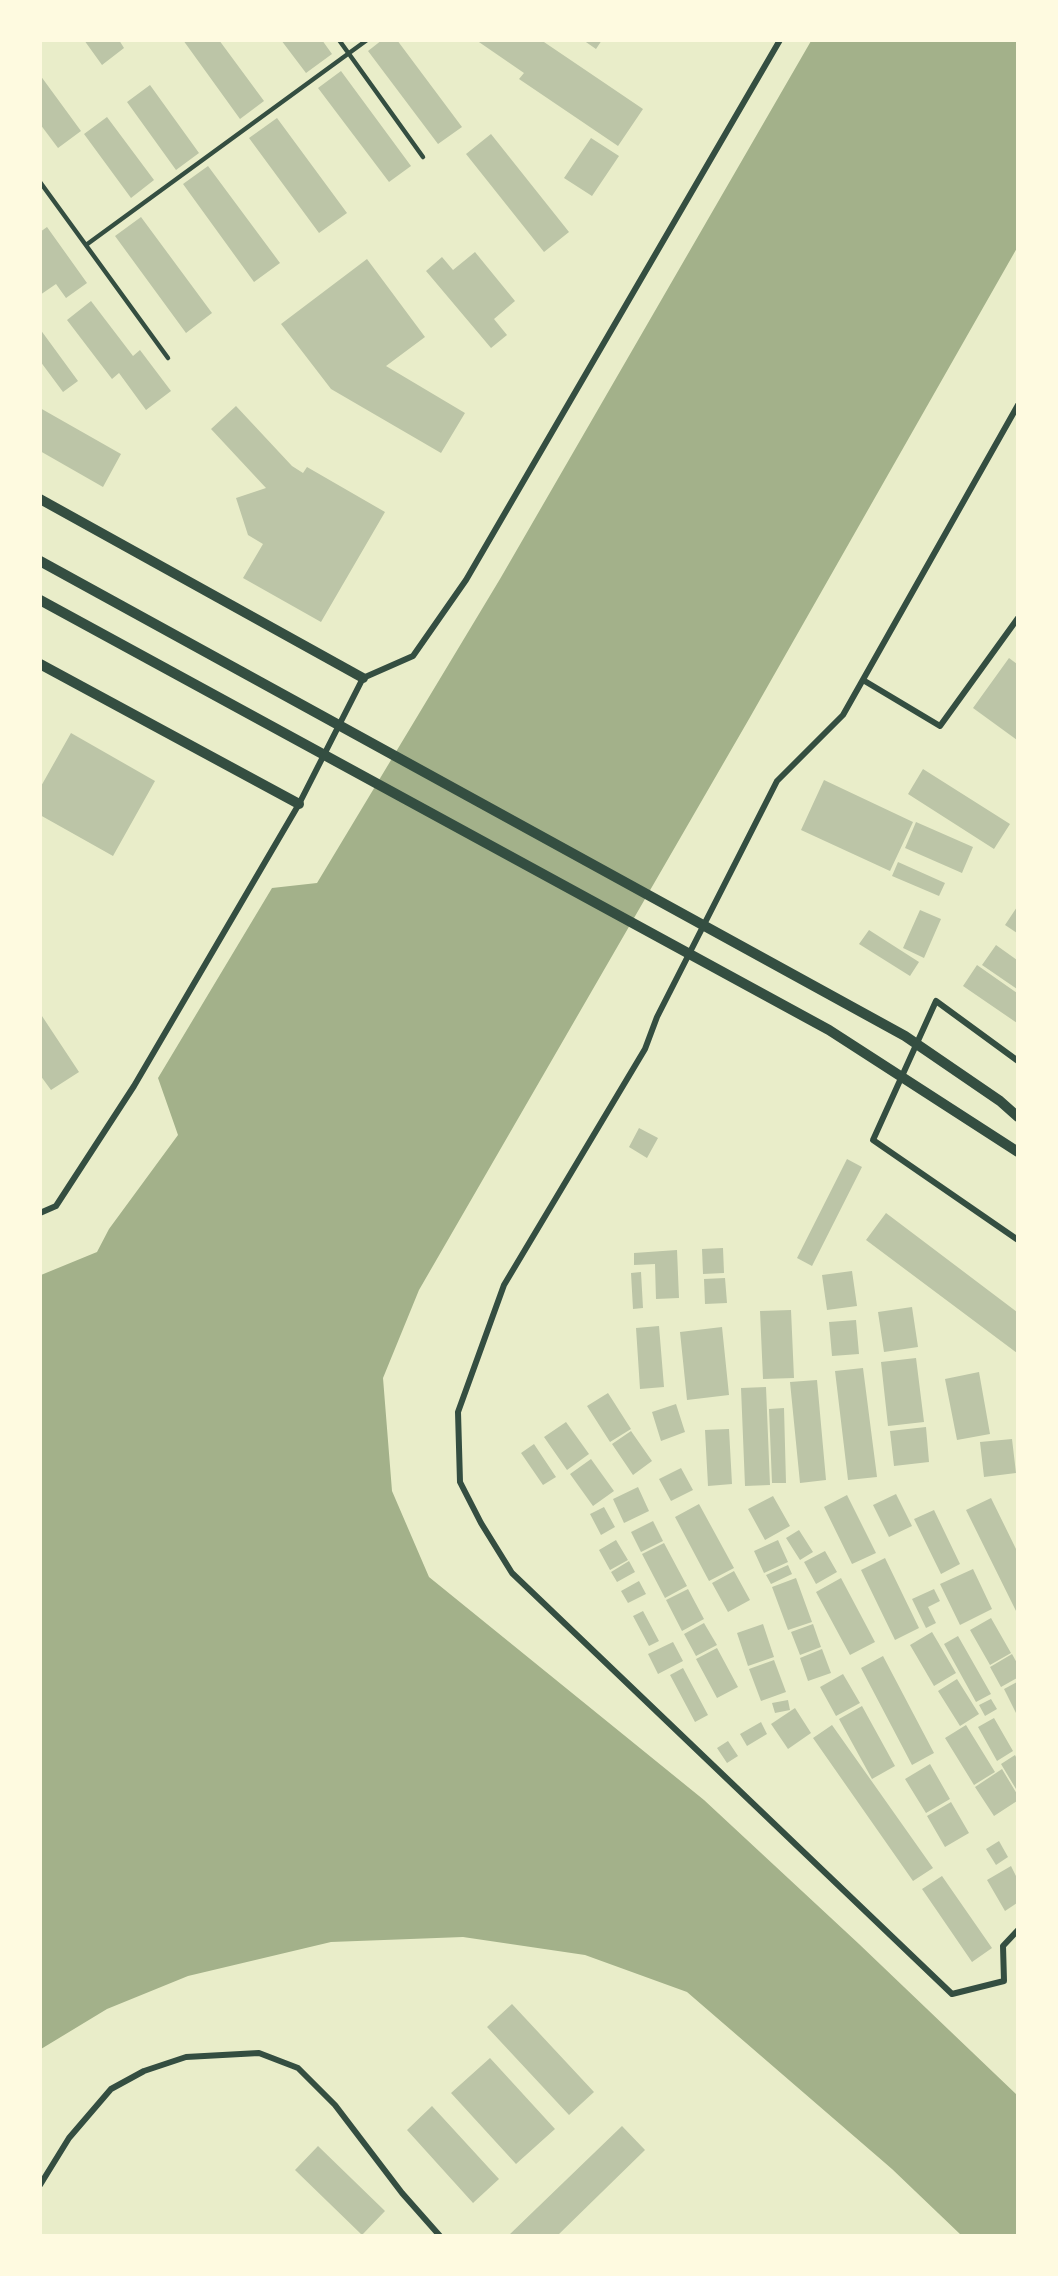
<!DOCTYPE html>
<html>
<head>
<meta charset="utf-8">
<style>
  body { margin:0 }
  #map { position:relative; width:1058px; height:2276px; overflow:hidden; background:#e9edc9; font-family:"DejaVu Sans",sans-serif }
  canvas { display:block }
  .frame { position:absolute; inset:0; border:42px solid #fefae0; pointer-events:none }
</style>
</head>
<body>
<div id="map">
<canvas width="1058" height="2276"></canvas>
<div class="frame"></div>
</div>
<script>
const ctx = document.querySelector('canvas').getContext('2d');
ctx.lineJoin = 'round';
function fillPath(path, color) {
  ctx.fillStyle = color;
  ctx.fill(path, 'evenodd');
}
function shape(rows) {
  const path = new Path2D();
  for (const r of rows) {
    path.moveTo(r[0], r[1]);
    for (let i = 2; i < r.length; i += 2) path.lineTo(r[i], r[i + 1]);
  }
  return path;
}
function strokePath(path, color, width, dash) {
  ctx.strokeStyle = color;
  ctx.lineWidth = width;
  ctx.lineCap = dash ? 'butt' : 'round';
  ctx.setLineDash(dash || []);
  ctx.stroke(path);
}
fillPath(shape([
  [811,41,1017,41,1017,248,749,719,419,1290,383,1378,392,1491,429,1577,704,1800,859,1944,1017,2095,1017,2235,961,2235,892,2169,687,1992,585,1955,463,1937,331,1942,188,1976,107,2009,41,2049,41,1275,97,1252,109,1229,178,1135,158,1078,272,888,317,883,500,579]
]), '#a3b18a');
fillPath(shape([
  [84,40,119,40,124,48,102,65],
  [183,40,219,40,264,101,240,119],
  [281,40,322,40,332,54,306,73],
  [382,40,397,40,462,127,438,144,368,51],
  [476,40,541,40,643,109,618,146,519,79,524,73],
  [583,40,602,40,596,49],
  [341,71,411,166,389,182,318,88],
  [40,75,81,131,58,148,40,124],
  [150,85,199,153,176,170,127,102],
  [107,117,154,180,131,198,84,134],
  [277,118,347,213,319,233,249,138],
  [491,134,569,232,544,252,466,154],
  [591,138,619,156,592,196,564,178],
  [208,166,280,263,254,282,183,184],
  [141,217,212,313,186,333,115,236],
  [47,227,87,283,66,298,56,284,40,295,40,232],
  [475,252,515,301,494,319,507,335,491,348,426,271,442,257,453,270],
  [367,259,425,337,386,366,465,413,441,453,331,389,281,324],
  [91,301,133,356,140,350,171,391,146,410,119,373,112,379,67,320],
  [40,329,78,381,63,392,40,361],
  [236,406,292,466,303,473,307,467,385,512,321,622,243,578,263,544,248,535,236,498,266,488,211,429],
  [40,408,121,454,103,487,40,451],
  [1009,658,1017,664,1017,740,973,708],
  [71,733,155,781,113,856,40,815,40,788],
  [923,769,1010,824,994,849,908,794],
  [824,780,913,822,890,871,801,830],
  [916,822,973,847,962,873,905,848],
  [898,862,945,883,939,896,892,876],
  [1017,907,1017,933,1005,925],
  [920,910,941,919,924,958,903,948],
  [869,930,919,962,910,976,859,944],
  [996,945,1017,960,1017,989,982,965],
  [977,965,1017,993,1017,1023,963,986],
  [40,1013,79,1072,51,1090,40,1075],
  [639,1128,658,1138,647,1158,629,1147],
  [847,1159,862,1167,812,1266,797,1258],
  [886,1213,1017,1312,1017,1353,866,1240],
  [723,1248,724,1273,703,1274,702,1249],
  [677,1250,679,1298,656,1299,655,1264,634,1265,634,1253],
  [852,1271,857,1306,827,1310,822,1275],
  [641,1272,643,1308,633,1309,631,1273],
  [725,1278,727,1303,705,1304,704,1279],
  [912,1307,918,1347,884,1352,878,1312],
  [791,1310,794,1378,763,1379,760,1311],
  [856,1320,859,1354,832,1356,829,1322],
  [659,1326,664,1387,640,1389,636,1328],
  [722,1327,729,1395,687,1400,680,1332],
  [916,1358,924,1422,888,1426,881,1362],
  [863,1368,877,1477,848,1480,835,1371],
  [979,1372,990,1434,957,1440,945,1379],
  [817,1380,826,1480,800,1483,790,1382],
  [766,1387,770,1485,745,1486,741,1388],
  [608,1393,631,1429,610,1442,587,1406],
  [676,1404,685,1432,661,1441,652,1412],
  [784,1408,786,1483,772,1483,769,1409],
  [566,1422,589,1454,567,1470,544,1437],
  [926,1427,929,1462,894,1466,890,1431],
  [729,1429,732,1484,708,1486,705,1430],
  [631,1431,652,1461,633,1475,612,1444],
  [1012,1439,1016,1473,984,1477,980,1442],
  [534,1444,556,1477,543,1485,521,1453],
  [591,1459,614,1491,593,1506,570,1474],
  [681,1468,693,1490,671,1501,659,1479],
  [638,1487,649,1511,624,1523,613,1499],
  [896,1494,912,1526,889,1537,873,1505],
  [847,1495,876,1553,852,1564,824,1507],
  [773,1496,790,1526,765,1540,748,1509],
  [991,1498,1017,1551,1017,1613,966,1510],
  [699,1504,734,1568,709,1581,675,1517],
  [604,1507,615,1527,601,1535,590,1514],
  [934,1510,960,1564,941,1574,914,1519],
  [653,1521,663,1541,641,1552,631,1532],
  [799,1530,813,1552,800,1560,786,1538],
  [616,1540,628,1560,610,1570,599,1550],
  [778,1540,788,1562,764,1573,754,1551],
  [664,1543,687,1586,665,1598,642,1554],
  [825,1551,837,1572,816,1584,804,1562],
  [885,1558,919,1628,895,1640,861,1570],
  [629,1561,635,1572,617,1582,611,1572],
  [788,1565,792,1574,771,1584,766,1575],
  [973,1569,992,1609,960,1625,940,1584],
  [734,1571,750,1600,728,1612,712,1583],
  [796,1578,812,1622,788,1630,772,1587],
  [841,1578,875,1642,850,1655,816,1592],
  [639,1581,646,1594,628,1603,621,1591],
  [688,1589,704,1619,682,1631,666,1600],
  [934,1589,940,1601,928,1607,936,1623,926,1628,912,1599],
  [643,1611,659,1641,649,1646,633,1616],
  [991,1618,1011,1653,990,1665,970,1630],
  [704,1623,717,1645,696,1656,684,1634],
  [763,1624,774,1657,748,1666,737,1633],
  [813,1624,821,1647,800,1655,791,1632],
  [932,1632,956,1673,934,1686,910,1645],
  [958,1636,991,1694,976,1702,944,1644],
  [673,1642,683,1661,658,1674,648,1654],
  [717,1648,738,1687,717,1698,696,1659],
  [822,1649,831,1673,808,1681,800,1658],
  [1012,1654,1017,1663,1017,1678,1001,1687,990,1667],
  [883,1656,934,1753,912,1765,861,1668],
  [774,1660,786,1692,761,1701,749,1669],
  [683,1668,708,1715,695,1722,670,1675],
  [843,1674,860,1703,836,1716,820,1687],
  [957,1679,979,1714,960,1726,938,1691],
  [1017,1682,1017,1715,1004,1689],
  [991,1699,997,1709,985,1716,979,1705],
  [788,1700,790,1710,775,1713,772,1703],
  [862,1706,895,1766,872,1779,839,1719],
  [795,1708,811,1733,788,1749,771,1724],
  [994,1718,1013,1751,997,1761,978,1727],
  [761,1722,767,1734,747,1746,740,1734],
  [832,1725,933,1868,913,1881,813,1738],
  [966,1725,995,1772,974,1785,945,1738],
  [728,1741,738,1756,727,1763,717,1748],
  [1015,1755,1017,1759,1016,1789,1001,1764],
  [930,1764,950,1799,926,1813,905,1779],
  [1002,1769,1017,1794,1017,1801,994,1816,975,1787],
  [951,1802,969,1833,945,1847,927,1816],
  [999,1841,1008,1857,996,1865,986,1849],
  [1011,1866,1017,1878,1017,1903,1005,1911,987,1880],
  [942,1876,992,1948,972,1962,922,1889],
  [512,2004,594,2092,569,2115,487,2027],
  [490,2058,555,2129,516,2164,451,2093],
  [432,2106,499,2179,473,2203,407,2130],
  [622,2126,645,2150,558,2235,509,2235],
  [318,2146,385,2211,362,2235,295,2170]
]), '#bcc5a7');
strokePath(shape([
  [339,40,423,157],
  [40,182,168,358],
  [86,245,367,40]
]), '#344e41', 4.5);
strokePath(shape([
  [1018,405,843,715,777,781,657,1017,645,1049,504,1285,458,1412,460,1482,481,1523,512,1573,952,1994,1004,1981,1003,1946,1018,1930],
  [863,680,940,726,1018,618],
  [1018,1061,936,1001,873,1140,1018,1240],
  [40,1213,56,1206,134,1086,299,804,363,678,413,656,466,580,780,40],
  [40,2185,69,2138,111,2089,144,2071,186,2057,259,2053,298,2068,335,2105,402,2193,440,2236]
]), '#344e41', 6);
strokePath(shape([
  [40,499,363,678],
  [40,561,905,1036,1000,1101,1018,1117],
  [40,600,829,1030,1018,1152],
  [40,664,299,804]
]), '#344e41', 10);
</script>
</body>
</html>
